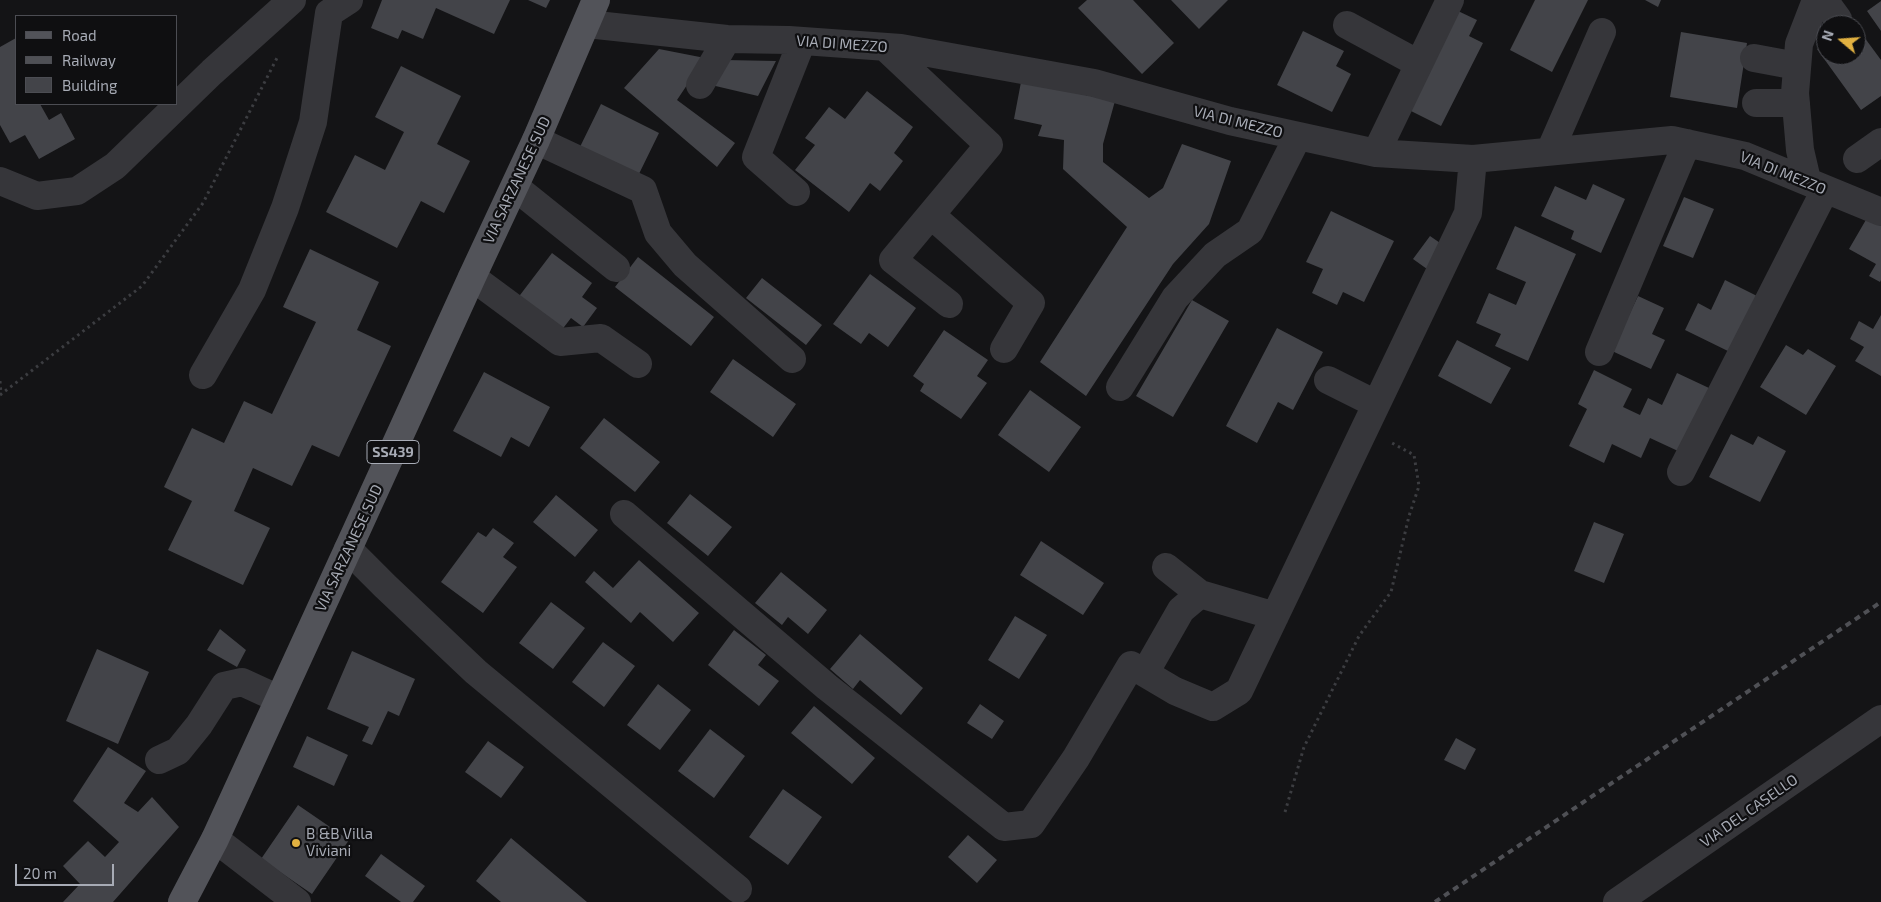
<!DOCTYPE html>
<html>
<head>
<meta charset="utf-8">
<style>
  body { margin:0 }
  #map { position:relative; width:1881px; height:902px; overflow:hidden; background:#141416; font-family:"Exo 2",sans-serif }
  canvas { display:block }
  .legend { position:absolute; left:15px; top:15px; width:162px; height:90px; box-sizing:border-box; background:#0f0f11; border:1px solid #4c4d53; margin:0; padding:6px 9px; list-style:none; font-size:15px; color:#a7abb5 }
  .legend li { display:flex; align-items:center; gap:10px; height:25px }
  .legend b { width:25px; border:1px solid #4c4d53 }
  .north { position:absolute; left:1816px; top:15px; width:50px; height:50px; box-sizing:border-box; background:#0f0f11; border:1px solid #4c4d53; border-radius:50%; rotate:288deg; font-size:14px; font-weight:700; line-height:20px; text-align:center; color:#a7abb5 }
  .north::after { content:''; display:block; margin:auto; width:18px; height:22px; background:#e1b141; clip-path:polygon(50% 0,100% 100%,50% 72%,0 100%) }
  .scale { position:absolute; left:15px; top:864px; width:99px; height:22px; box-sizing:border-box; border:2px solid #a7abb5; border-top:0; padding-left:6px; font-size:15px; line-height:18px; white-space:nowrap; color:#a7abb5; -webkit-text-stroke:4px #0f0f11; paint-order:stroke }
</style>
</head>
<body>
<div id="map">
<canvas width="1881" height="902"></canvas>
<ul class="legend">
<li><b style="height:6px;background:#525359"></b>Road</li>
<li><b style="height:6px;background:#4f5055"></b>Railway</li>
<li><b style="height:14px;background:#434449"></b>Building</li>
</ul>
<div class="north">N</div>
<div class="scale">20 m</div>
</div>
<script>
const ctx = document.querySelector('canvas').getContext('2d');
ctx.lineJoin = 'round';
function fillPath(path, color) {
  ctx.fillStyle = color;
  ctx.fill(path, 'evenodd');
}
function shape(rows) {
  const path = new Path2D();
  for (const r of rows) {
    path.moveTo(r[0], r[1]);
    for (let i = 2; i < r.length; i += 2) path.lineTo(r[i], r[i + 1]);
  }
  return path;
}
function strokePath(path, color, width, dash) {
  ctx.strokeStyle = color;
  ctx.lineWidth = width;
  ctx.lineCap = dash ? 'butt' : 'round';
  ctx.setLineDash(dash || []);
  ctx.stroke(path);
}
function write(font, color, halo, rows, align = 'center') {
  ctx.font = font + ' "Exo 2",sans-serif';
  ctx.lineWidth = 4.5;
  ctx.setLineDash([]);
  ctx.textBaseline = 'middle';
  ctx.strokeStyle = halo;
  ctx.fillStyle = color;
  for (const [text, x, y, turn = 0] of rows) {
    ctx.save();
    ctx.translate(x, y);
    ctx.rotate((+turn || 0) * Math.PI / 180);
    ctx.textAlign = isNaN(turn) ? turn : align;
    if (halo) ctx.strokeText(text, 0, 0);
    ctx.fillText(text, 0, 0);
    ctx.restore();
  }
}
fillPath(shape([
  [382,0,510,0,494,34,436,8,423,39,402,30,398,39,371,28],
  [528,0,550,0,546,8],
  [1087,0,1133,0,1174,43,1142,74,1078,8],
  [1171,0,1228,0,1199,29],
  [1535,0,1588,0,1552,72,1510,50],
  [1645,0,1661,0,1658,7],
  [1881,1,1881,31,1867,11],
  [1458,11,1477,20,1469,36,1483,43,1441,126,1409,110],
  [1856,26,1881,60,1881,96,1861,110,1817,49,1826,43,1826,55,1856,55],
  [1303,31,1344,51,1336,66,1351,74,1332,112,1277,85],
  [1681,32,1747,43,1737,108,1670,97],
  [16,38,16,104,40,104,49,120,61,113,75,139,39,159,25,135,10,143,0,125,0,47],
  [659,49,705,58,677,100,735,143,717,167,624,88],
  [724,60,776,61,758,96,707,84],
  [401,66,461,96,437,144,470,161,444,213,421,201,397,248,326,212,355,155,385,170,404,132,375,117],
  [1021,82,1115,101,1103,144,1103,162,1149,198,1163,188,1182,144,1231,161,1209,224,1173,264,1086,396,1040,362,1127,227,1063,169,1064,140,1038,136,1042,125,1014,119],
  [867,91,913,127,894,153,903,161,880,191,870,183,849,212,795,170,815,145,805,138,829,107,845,119],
  [601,104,659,133,635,182,577,153],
  [1593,184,1625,199,1601,253,1571,239,1574,231,1541,216,1555,186,1586,200],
  [1684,197,1714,209,1693,258,1663,246],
  [1331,211,1394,241,1364,302,1343,292,1337,305,1312,293,1323,269,1306,262],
  [1867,218,1881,226,1881,280,1880,282,1869,276,1876,264,1849,249],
  [1515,226,1576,254,1528,361,1495,346,1501,334,1476,323,1489,293,1516,305,1526,282,1496,269],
  [1430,236,1443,245,1427,269,1413,259],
  [310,249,379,282,357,330,391,346,339,457,312,445,292,486,253,468,234,511,270,528,243,585,168,550,192,501,164,487,192,428,224,443,244,401,272,414,316,322,283,307],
  [552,253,592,283,582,297,597,308,583,327,571,318,561,331,517,299],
  [638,257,714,317,691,346,615,287],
  [870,274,916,308,888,347,869,333,861,344,833,324],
  [762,278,822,325,806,345,746,298],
  [1725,280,1759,297,1732,353,1685,330,1698,303,1711,310],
  [1638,296,1664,308,1652,334,1665,340,1651,369,1612,351],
  [1192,300,1229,321,1173,417,1136,396],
  [1881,315,1881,376,1855,361,1864,347,1850,339,1859,321,1873,329],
  [1277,328,1323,352,1293,410,1278,402,1257,443,1226,426],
  [944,330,988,360,977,376,987,383,961,419,920,391,924,384,913,376],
  [1457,340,1511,368,1491,404,1438,376],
  [1786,345,1803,355,1808,349,1836,366,1806,415,1760,387],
  [733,359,796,404,773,437,710,392],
  [1594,370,1632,389,1623,407,1640,415,1648,398,1662,405,1677,373,1709,388,1678,451,1650,438,1641,458,1612,444,1604,463,1569,446,1587,409,1578,404],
  [484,372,550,407,529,447,511,437,501,457,453,431],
  [1030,390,1081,427,1049,472,998,435],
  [604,418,660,462,635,492,580,448],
  [1731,434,1753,445,1758,436,1786,451,1760,502,1709,477],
  [690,494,732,527,708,556,667,523],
  [556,495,598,530,575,557,533,522],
  [1594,522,1624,534,1604,583,1574,571],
  [493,528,514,543,503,557,517,567,483,613,441,582,478,532,486,537],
  [1041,541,1104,583,1083,615,1020,575],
  [639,560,699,613,673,642,640,612,631,623,585,582,594,571,613,588],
  [781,572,827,610,808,634,788,617,782,625,755,603],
  [551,602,585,628,553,669,519,643],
  [1015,616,1047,635,1019,679,988,660],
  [220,629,246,650,237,667,207,650],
  [734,630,766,655,758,665,779,681,759,706,708,665],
  [860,634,923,688,901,715,860,680,853,689,830,669],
  [603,642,635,666,604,707,572,682],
  [97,649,149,672,118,744,66,721],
  [352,651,415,679,399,716,388,711,372,745,362,741,369,727,327,709],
  [658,684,691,710,660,750,627,725],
  [980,704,1004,721,992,739,967,723],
  [814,706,875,758,852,784,791,733],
  [710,729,745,756,714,798,678,771],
  [307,736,348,755,334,786,293,767],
  [1456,738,1476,749,1465,770,1444,760],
  [488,741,524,767,501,798,465,772],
  [108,747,146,771,124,803,138,812,152,797,179,827,113,902,63,902,80,884,63,866,88,841,105,857,119,842,73,801],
  [783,789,822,817,788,865,749,837],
  [298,805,349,840,312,894,261,859],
  [968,835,997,860,977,883,948,857],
  [511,838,587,902,501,902,476,881],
  [381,854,425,886,413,902,401,902,365,876]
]), '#434449');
strokePath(shape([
  [0,381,1,394],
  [0,395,142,286,203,203,278,56],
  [1285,812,1304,747,1359,636,1391,592,1409,516,1419,486,1414,455,1392,443]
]), '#3c3d41', 3, [2.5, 4]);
strokePath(shape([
  [1824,0,1838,19],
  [329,13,349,0],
  [587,24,727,39,789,40,901,48,1094,83,1230,121,1376,153,1473,159,1672,140,1745,156,1881,212],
  [1347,25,1419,64],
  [885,47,989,145,893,260,949,304],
  [1754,58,1797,66],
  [700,85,727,39],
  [1756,103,1796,103],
  [536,140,643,190,658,233,685,265,792,359],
  [1550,151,1602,32],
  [1376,153,1450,0],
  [1857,159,1881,142],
  [1807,180,1800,150,1795,93,1799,44,1816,0],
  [0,181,37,196,77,191,115,166,212,72,292,0],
  [515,187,616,268],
  [796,192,756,157,802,41],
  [931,215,1031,303,1004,349],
  [472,277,560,342,601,338,638,364],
  [1599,352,1687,143],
  [203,375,252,290,285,208,313,122,329,13],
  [1328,380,1376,404],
  [1120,387,1175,298,1215,255,1250,231,1298,136],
  [1681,472,1825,190],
  [624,514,827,687,1004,827,1031,824,1076,758,1131,665,1175,691,1213,707,1239,691,1468,213,1473,159],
  [348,549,385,586,476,672,738,889],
  [1166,567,1200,594,1275,616],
  [1145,673,1181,610,1200,594],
  [159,760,178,751,199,725,224,686,242,682,279,699],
  [215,839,297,902],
  [1617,902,1881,719]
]), '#36363a', 28);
strokePath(shape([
  [182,902,215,839,348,549,472,277,536,140,596,0]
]), '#525359', 28);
strokePath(shape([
  [1435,902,1881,602]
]), '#4f5055', 4, [6, 5]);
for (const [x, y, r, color] of [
  [296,843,5,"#e1b141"]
]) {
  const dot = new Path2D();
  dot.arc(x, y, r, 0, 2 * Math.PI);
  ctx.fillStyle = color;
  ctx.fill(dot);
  strokePath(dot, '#0f0f11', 2);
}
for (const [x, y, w] of [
  [393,452,52]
]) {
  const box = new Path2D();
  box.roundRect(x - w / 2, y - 11.5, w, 23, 4);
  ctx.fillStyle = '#0f0f11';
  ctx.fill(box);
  strokePath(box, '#a7abb5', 1);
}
write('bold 14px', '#a7abb5', null, [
  ["SS439",393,452]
]);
write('15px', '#a7abb5', '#0f0f11', [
  ["VIA DI MEZZO",842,44,4],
  ["VIA DI MEZZO",1238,122,14],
  ["VIA DI MEZZO",1783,173,22],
  ["VIA SARZANESE SUD",517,180,-65],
  ["VIA SARZANESE SUD",349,548,-65],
  ["VIA DEL CASELLO",1749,811,-35]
]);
write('15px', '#a7abb5', '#0f0f11', [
  ["B &B Villa",306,834],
  ["Viviani",306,851]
], 'left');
</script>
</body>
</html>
